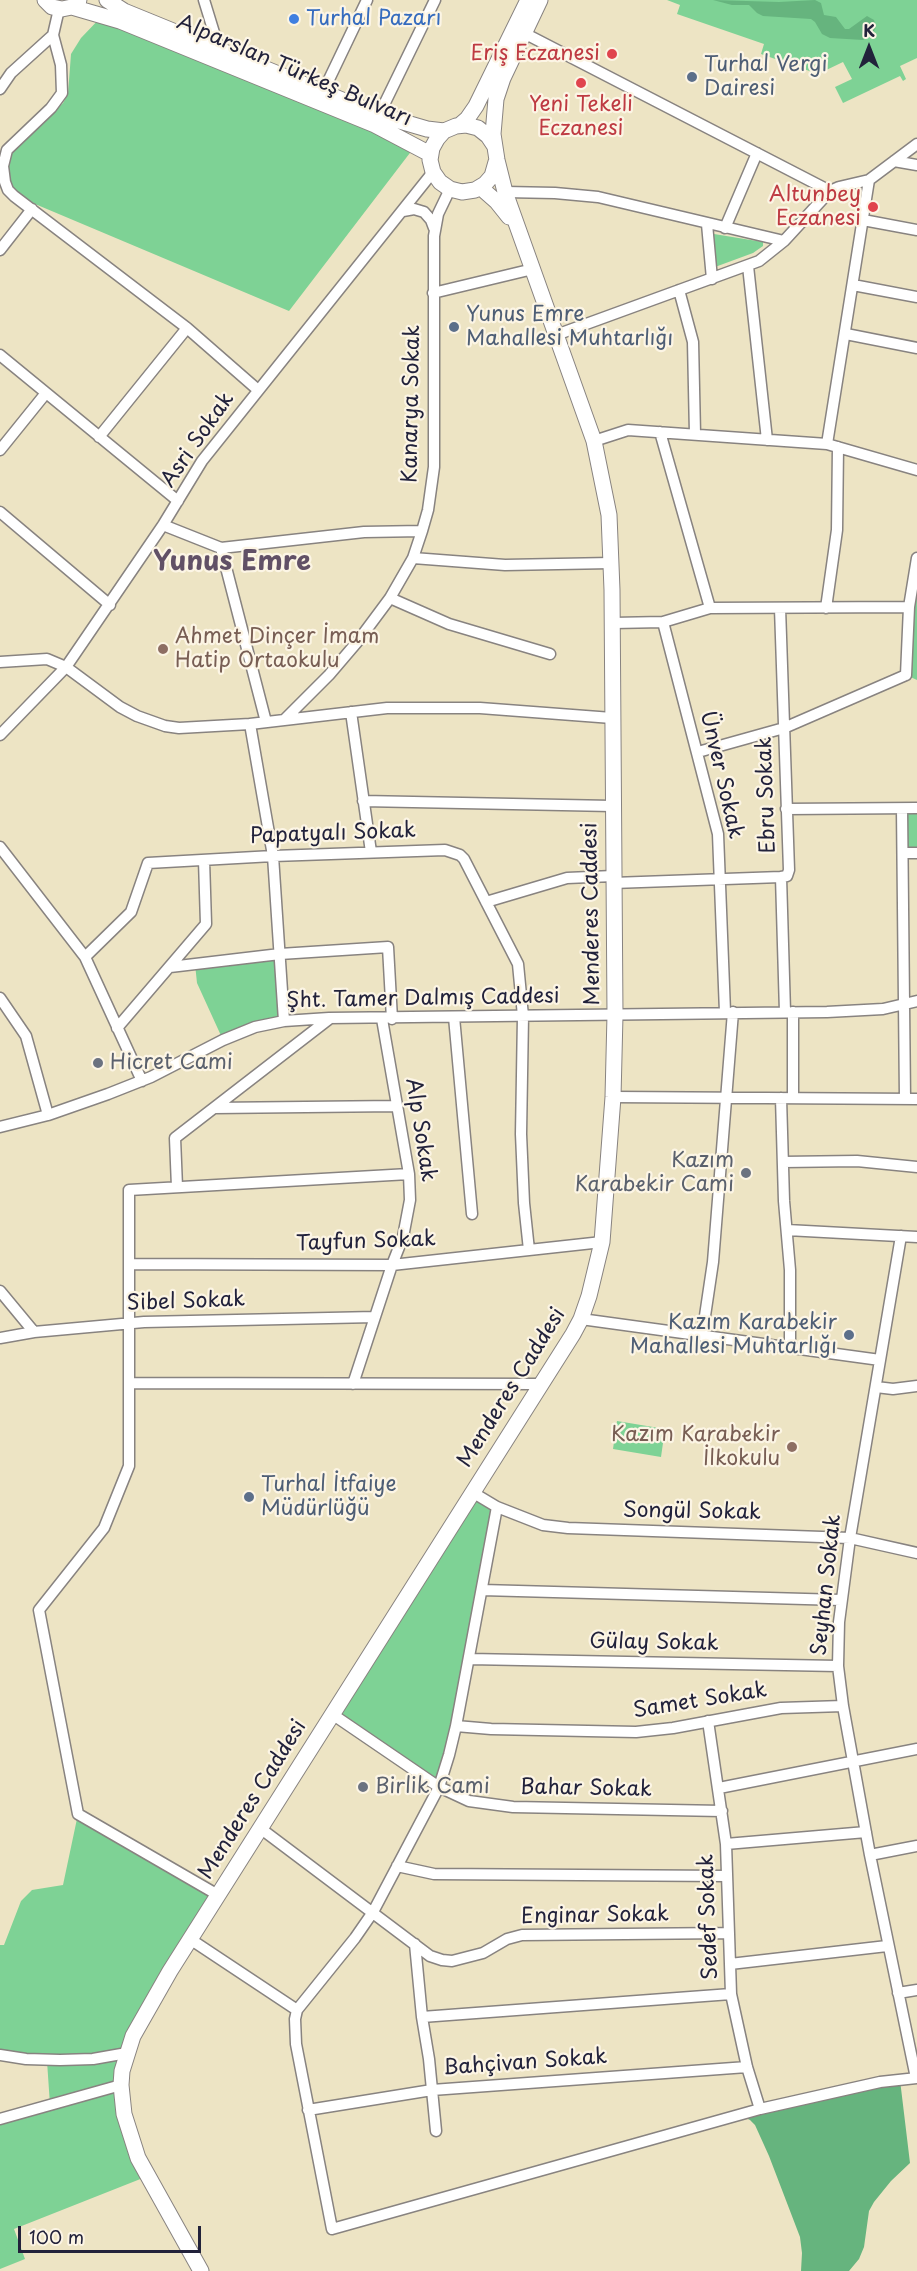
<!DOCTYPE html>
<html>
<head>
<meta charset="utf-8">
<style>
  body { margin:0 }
  #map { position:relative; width:917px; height:2271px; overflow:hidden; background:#ede4c4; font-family:"Playpen Sans",sans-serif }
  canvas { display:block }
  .north { position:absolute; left:839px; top:18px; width:60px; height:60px; -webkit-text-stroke:4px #fcf5e5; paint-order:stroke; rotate:0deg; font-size:16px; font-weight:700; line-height:24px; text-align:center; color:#22223b }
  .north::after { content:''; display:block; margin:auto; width:21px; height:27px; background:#22223b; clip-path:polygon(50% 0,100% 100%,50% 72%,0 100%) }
  .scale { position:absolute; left:18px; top:2226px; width:183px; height:27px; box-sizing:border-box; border:3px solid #22223b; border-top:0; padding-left:8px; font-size:18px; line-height:21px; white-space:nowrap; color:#22223b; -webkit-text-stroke:4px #fcf5e5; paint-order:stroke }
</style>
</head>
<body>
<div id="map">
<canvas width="917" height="2271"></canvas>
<div class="north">K</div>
<div class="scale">100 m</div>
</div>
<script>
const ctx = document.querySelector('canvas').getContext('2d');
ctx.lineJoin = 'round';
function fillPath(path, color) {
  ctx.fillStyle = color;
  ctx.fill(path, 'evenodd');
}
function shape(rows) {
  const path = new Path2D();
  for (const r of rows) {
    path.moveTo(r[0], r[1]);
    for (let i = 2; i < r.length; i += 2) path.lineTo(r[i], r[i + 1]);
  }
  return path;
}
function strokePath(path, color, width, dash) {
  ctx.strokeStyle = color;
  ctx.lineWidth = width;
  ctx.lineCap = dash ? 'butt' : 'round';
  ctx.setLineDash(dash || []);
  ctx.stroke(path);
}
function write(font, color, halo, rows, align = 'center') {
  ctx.font = font + ' "Playpen Sans",sans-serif';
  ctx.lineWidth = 4.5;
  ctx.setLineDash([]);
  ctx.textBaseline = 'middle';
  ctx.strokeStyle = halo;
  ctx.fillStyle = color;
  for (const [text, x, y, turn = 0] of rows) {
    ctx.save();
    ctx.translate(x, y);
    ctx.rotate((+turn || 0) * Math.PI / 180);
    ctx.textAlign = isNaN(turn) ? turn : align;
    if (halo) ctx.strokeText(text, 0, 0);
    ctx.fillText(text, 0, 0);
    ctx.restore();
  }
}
fillPath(shape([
  [667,0,917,0,917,58,900,66,906,79,903,81,900,76,843,103,835,87,852,79,843,62,818,74,761,54,764,44,677,14,680,5],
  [103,15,416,145,289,311,35,204,17,193,12,187,9,181,8,166,11,152,63,103,68,94,71,54,81,38],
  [714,234,763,242,763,246,753,253,715,267],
  [917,558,917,680,906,675],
  [917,808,917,853,903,853,902,809],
  [280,954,284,1021,223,1040,197,983,195,964],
  [617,1421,665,1429,661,1457,613,1449],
  [472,1492,497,1507,439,1787,332,1714],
  [78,1814,218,1895,152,2001,121,2085,148,2176,14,2229,25,2259,0,2269,0,2119,50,2105,47,2061,0,2055,0,1945,4,1945,21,1901,32,1890,63,1885]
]), '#7ed295');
fillPath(shape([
  [713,0,779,2,815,0,821,3,824,15,836,17,845,29,849,29,867,16,874,20,876,27,873,33,863,40,830,38,822,34,815,22,811,19,763,16,757,13,749,5,732,5],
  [900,2080,910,2163,891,2181,874,2202,869,2211,864,2247,859,2259,849,2271,801,2271,802,2253,800,2237,769,2156,755,2125,750,2120,739,2115]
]), '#66b47e');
const street = shape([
  [204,0,219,49],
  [520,31,830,191],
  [53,35,61,65,62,93,51,108,7,150,3,166,5,182,8,190,14,196,187,328,258,390],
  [0,89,11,73,53,35,59,9],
  [323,92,367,0],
  [379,115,435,0],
  [894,161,917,165],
  [505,192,555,193,598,197,784,241],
  [403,211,414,209,424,212,431,220,434,228],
  [863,220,917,230],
  [707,224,712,279],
  [725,228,757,153],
  [0,250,32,209],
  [748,266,767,440],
  [853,285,917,297],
  [679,290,693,342,695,434],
  [433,293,533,269],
  [846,334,917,348],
  [556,335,759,261,784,241,830,191,839,187,869,180,917,144],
  [0,355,178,501],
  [660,432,710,608],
  [99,437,187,328],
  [594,441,628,430,827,444,917,470],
  [827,444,869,180],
  [0,450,46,393],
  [0,512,110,605],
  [163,525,221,548,266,722],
  [221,548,364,532,422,531],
  [413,558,505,565,611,563],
  [390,598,449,624,550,654],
  [780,608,789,870,787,876,781,877,785,1012],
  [826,608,837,530,838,447],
  [663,622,718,834,725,1012],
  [613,623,663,622,710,608,909,607],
  [0,662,47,659,66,667,120,707,137,716,165,726,179,728,250,724,387,708,480,708,612,718],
  [906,675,909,607,917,558],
  [351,712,371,852],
  [285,719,329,675,358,641,390,598,413,558,422,531,428,510,434,467,434,236,438,214,450,189],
  [250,724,273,856,284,1021],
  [0,735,66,667,163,525,202,461,433,172],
  [698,752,784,728,906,675],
  [363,801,612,806],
  [786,809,917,808],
  [902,809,905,1099],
  [0,847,85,957,142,1081],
  [903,853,917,853],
  [613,883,781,877],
  [486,902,567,878,613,876],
  [85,957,131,912,148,863,273,856,445,850,460,855,464,859,518,964,523,1016,521,1134,524,1203,529,1250],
  [170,967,280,954,388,947,392,1019],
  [0,998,26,1036,48,1115],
  [454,1017,472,1214],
  [117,1028,206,924,204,860],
  [613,1097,917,1099],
  [781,1098,784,1201,790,1270,790,1348],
  [793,1098,793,1012],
  [214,1108,397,1106],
  [0,1127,48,1115,108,1094,151,1077,223,1040,255,1027,284,1021,329,1018,827,1012,883,1009,917,1001],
  [783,1162,857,1161,917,1167],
  [177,1187,175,1138,329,1019],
  [787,1230,917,1237],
  [901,1236,850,1538,839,1622,838,1666,843,1706,870,1855,916,2078],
  [130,1264,392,1265,602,1242],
  [0,1291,34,1332],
  [581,1319,880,1360],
  [702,1336,713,1262,733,1012],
  [0,1338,34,1332,144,1322,375,1317],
  [130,1383,540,1384],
  [353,1384,392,1265,403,1237,410,1200,409,1174,382,1019],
  [876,1387,893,1389,917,1386],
  [472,1492,497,1507,543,1525,568,1528,850,1538,917,1553],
  [497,1507,456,1726,449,1755,439,1787,373,1912,355,1938,297,2010,295,2019,296,2044,332,2229,760,2109,880,2082,917,2078],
  [482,1590,841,1600],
  [469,1659,838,1666],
  [332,1714,439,1787,469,1801,513,1807,722,1811],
  [708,1721,726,1844,731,1994,747,2067,760,2109],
  [456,1726,491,1729,636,1732,673,1728,781,1708,843,1706],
  [719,1788,917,1749],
  [260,1828,430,1956,442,1960,452,1961,483,1953,507,1939,522,1935,728,1933],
  [726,1844,866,1832],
  [870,1855,917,1846],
  [397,1866,434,1874,727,1876],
  [218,1895,78,1814,39,1610,104,1528,129,1466,129,1190,409,1174],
  [190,1939,297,2010],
  [415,1944,422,2017,429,2059,436,2131],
  [730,1964,887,1946],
  [898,1993,917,1990],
  [422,2017,731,1994],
  [0,2055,26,2059,60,2060,93,2059,127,2053],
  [308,2110,432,2090,747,2067],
  [0,2119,121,2085]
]);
const secondary = shape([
  [45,0,52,7,62,9,72,7,79,0],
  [107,0,124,11,379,115,427,129,444,131],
  [72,7,120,21,375,125,430,154],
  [460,125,467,119,476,106,528,0],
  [494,145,488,136,478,128,466,125,456,126,444,131,437,139,432,148,430,160,433,172,440,182,450,189,462,192,475,190,485,184,492,176,496,162],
  [480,187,497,202,509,217],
  [201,2271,138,2158,124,2114,121,2085,122,2071,133,2036,170,1971,573,1334,581,1319,589,1296,602,1242,613,1097,615,1015,612,590,609,515,594,441,505,192,497,160,493,134,496,99,503,78,540,0]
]);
strokePath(street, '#888380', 13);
strokePath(secondary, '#888380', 17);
strokePath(street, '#fff', 10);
strokePath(secondary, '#fff', 15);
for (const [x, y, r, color] of [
  [294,19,6,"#3f7fe0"],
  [612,54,6,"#e0444e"],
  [692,77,6,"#5c6f8a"],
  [581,83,6,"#e0444e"],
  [873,207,6,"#e0444e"],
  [454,327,6,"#5c6f8a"],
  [163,649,6,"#8d6e63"],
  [98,1063,6,"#6b7280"],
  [746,1173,6,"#6b7280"],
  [849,1335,6,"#5c6f8a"],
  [792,1447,6,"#8d6e63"],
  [249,1497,6,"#5c6f8a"],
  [363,1787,6,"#6b7280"]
]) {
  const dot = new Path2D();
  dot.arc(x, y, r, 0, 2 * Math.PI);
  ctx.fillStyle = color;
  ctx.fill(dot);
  strokePath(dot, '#fcf5e5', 2);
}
write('21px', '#366cbe', '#fcf5e5', [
  ["Turhal Pazarı",306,19]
], 'left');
write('21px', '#be3a42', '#fcf5e5', [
  ["Eriş Eczanesi",600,54],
  ["Yeni Tekeli",581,105,"center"],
  ["Eczanesi",581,129,"center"],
  ["Altunbey",861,195],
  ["Eczanesi",861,219]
], 'right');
write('21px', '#4e5e75', '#fcf5e5', [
  ["Turhal Vergi",704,65],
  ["Dairesi",704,89],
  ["Yunus Emre",466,315],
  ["Mahallesi Muhtarlığı",466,339],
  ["Kazım Karabekir",837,1323,"right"],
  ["Mahallesi Muhtarlığı",837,1347,"right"],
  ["Turhal İtfaiye",261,1485],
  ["Müdürlüğü",261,1509]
], 'left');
write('21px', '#22223b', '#fcf5e5', [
  ["Alparslan Türkeş Bulvarı",294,71,23],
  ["Kanarya Sokak",412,404,-89],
  ["Asri Sokak",198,440,-55],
  ["Ünver Sokak",721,775,77],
  ["Ebru Sokak",767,795,-92],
  ["Papatyalı Sokak",333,834,-2],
  ["Menderes Caddesi",592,914,-91],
  ["Şht. Tamer Dalmış Caddesi",423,999,-1],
  ["Alp Sokak",420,1130,81],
  ["Tayfun Sokak",366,1242,-2],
  ["Sibel Sokak",186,1302,-2],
  ["Menderes Caddesi",512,1388,-58],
  ["Songül Sokak",692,1512,1],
  ["Seyhan Sokak",827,1585,-84],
  ["Gülay Sokak",654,1643,1],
  ["Samet Sokak",700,1701,-9],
  ["Bahar Sokak",586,1789,1],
  ["Menderes Caddesi",253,1800,-58],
  ["Enginar Sokak",595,1916,-1],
  ["Sedef Sokak",709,1917,-92],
  ["Bahçivan Sokak",525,2063,-4]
]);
write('21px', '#785e54', '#fcf5e5', [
  ["Ahmet Dinçer İmam",175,637],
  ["Hatip Ortaokulu",175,661],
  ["Kazım Karabekir",780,1435,"right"],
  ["İlkokulu",780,1459,"right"]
], 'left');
write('21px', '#5b616d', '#fcf5e5', [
  ["Hicret Cami",110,1063],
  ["Kazım",734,1161,"right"],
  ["Karabekir Cami",734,1185,"right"],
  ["Birlik Cami",375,1787]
], 'left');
write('bold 27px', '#615066', '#fcf5e5', [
  ["Yunus Emre",232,563]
]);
</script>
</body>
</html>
